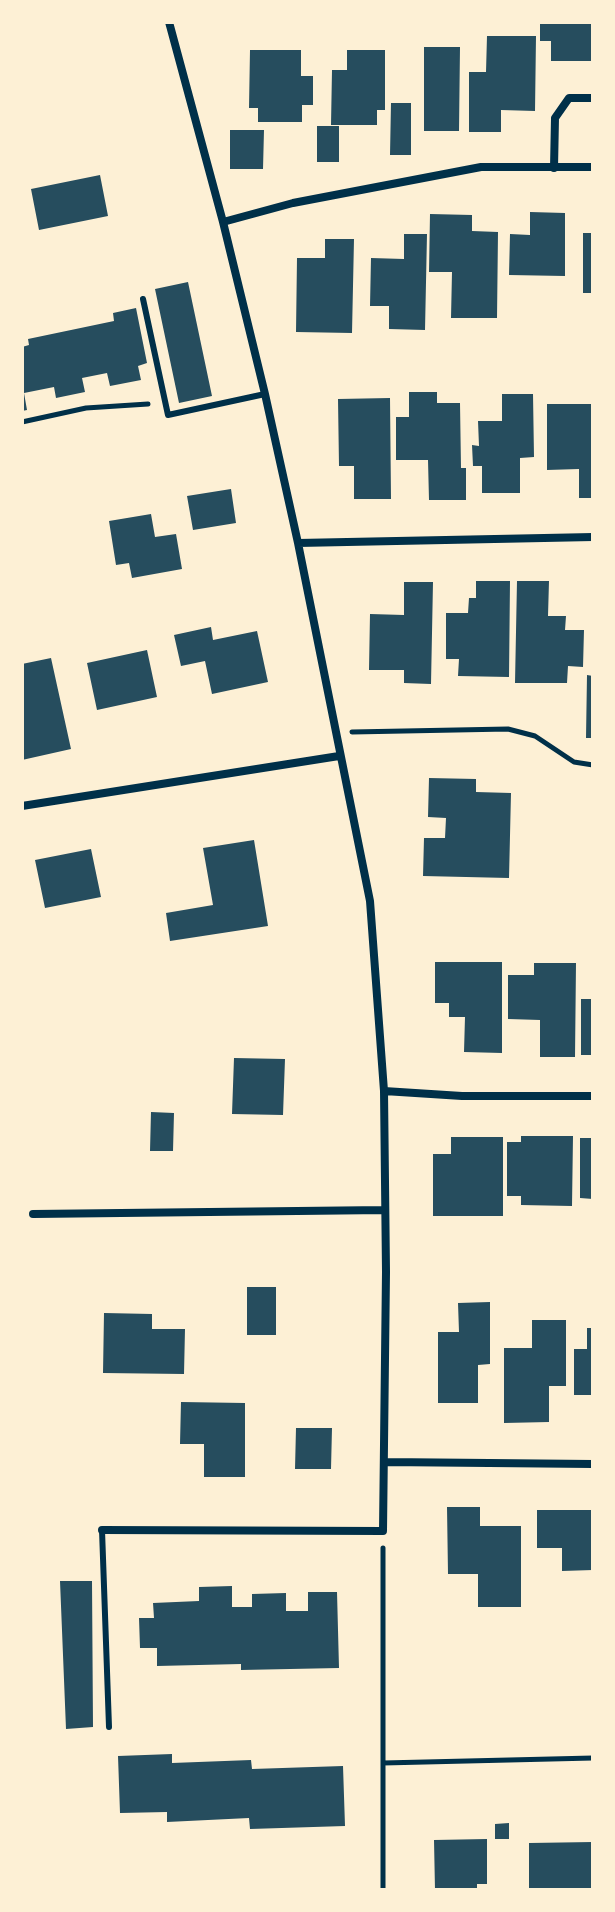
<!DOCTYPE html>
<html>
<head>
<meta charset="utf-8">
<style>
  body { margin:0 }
  #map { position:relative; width:615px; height:1912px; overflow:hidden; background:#fdf0d5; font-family:Mulish,sans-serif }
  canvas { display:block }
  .frame { position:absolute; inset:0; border:24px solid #fdf0d5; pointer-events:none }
</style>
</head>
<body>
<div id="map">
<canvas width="615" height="1912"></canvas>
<div class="frame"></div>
</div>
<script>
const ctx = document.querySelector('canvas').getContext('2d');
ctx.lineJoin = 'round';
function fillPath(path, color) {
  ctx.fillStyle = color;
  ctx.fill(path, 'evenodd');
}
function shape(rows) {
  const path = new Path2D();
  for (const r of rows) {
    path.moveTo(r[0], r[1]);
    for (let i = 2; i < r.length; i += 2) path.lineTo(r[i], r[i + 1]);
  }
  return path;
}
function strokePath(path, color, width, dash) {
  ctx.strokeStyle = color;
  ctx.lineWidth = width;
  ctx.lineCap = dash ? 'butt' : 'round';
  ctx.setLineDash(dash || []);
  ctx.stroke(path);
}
fillPath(shape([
  [540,22,593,22,593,61,551,61,551,41,540,41],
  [487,36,536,36,535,111,501,110,501,132,469,132,469,72,486,72],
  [424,47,460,47,459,131,424,131],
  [250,50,301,50,301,76,313,76,313,105,302,105,302,122,258,122,258,108,249,108],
  [347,50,385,50,385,110,377,110,377,125,331,125,332,70,347,70],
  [391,103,411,103,411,155,390,155],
  [317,126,339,126,339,162,317,162],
  [230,130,264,130,263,169,230,169],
  [100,175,108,216,39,230,31,189],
  [530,212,565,213,565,276,509,275,510,234,530,235],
  [430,214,472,215,472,231,498,232,497,318,451,318,452,272,429,272],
  [583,233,593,233,593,293,583,293],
  [404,234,427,234,425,330,389,329,389,306,370,306,371,258,404,259],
  [325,239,354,239,352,333,296,332,297,258,325,258],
  [188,282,212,396,179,403,155,289],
  [136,308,147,363,138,366,141,380,110,386,107,373,82,378,85,392,56,398,54,387,24,393,27,410,22,411,22,347,29,345,28,339,114,321,113,313],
  [409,392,437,392,437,403,460,403,461,468,466,468,466,500,429,500,428,460,396,460,396,417,409,417],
  [502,394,533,394,534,457,520,458,520,493,482,493,482,466,473,466,472,445,479,446,478,421,502,421],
  [390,398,391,499,354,499,354,466,339,466,338,399],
  [547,404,593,404,593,498,579,498,579,469,547,470],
  [231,489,236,523,193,530,187,496],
  [151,514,155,537,176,534,182,569,132,578,129,563,116,565,109,521],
  [476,581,510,581,509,677,458,676,459,659,446,659,446,613,468,613,469,598,476,598],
  [517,581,549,581,548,616,566,616,565,630,584,630,583,667,568,666,567,683,515,683],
  [404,582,433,582,431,684,404,683,404,670,369,670,370,614,404,615],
  [211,627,213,640,257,631,268,682,212,694,205,661,181,666,174,635],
  [147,650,157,697,97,710,87,663],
  [51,658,71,749,22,760,22,664],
  [587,675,593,676,593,738,586,738],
  [429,778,476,779,476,792,511,793,509,878,423,876,424,838,445,838,446,818,428,817],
  [254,840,268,926,170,941,166,913,213,905,203,848],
  [91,849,101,897,45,908,35,860],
  [435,962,502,962,502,1053,464,1052,465,1017,449,1017,449,1003,435,1003],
  [534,963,576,963,575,1057,540,1057,540,1020,508,1019,508,975,534,975],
  [581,999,593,999,593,1055,581,1055],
  [234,1058,285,1059,283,1115,232,1114],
  [151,1112,174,1113,173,1151,150,1151],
  [521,1136,573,1136,572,1206,521,1205,521,1196,507,1196,507,1142,521,1142],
  [451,1137,503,1137,503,1216,433,1216,433,1154,451,1154],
  [580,1138,593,1138,593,1199,580,1198],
  [247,1287,276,1287,276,1335,247,1335],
  [490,1302,490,1364,478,1365,478,1403,438,1403,438,1332,459,1332,458,1303],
  [104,1313,152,1314,152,1329,185,1329,184,1374,103,1373],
  [532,1320,566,1320,566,1386,549,1386,549,1422,504,1423,504,1348,532,1348],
  [587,1328,593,1328,593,1395,574,1395,574,1349,587,1349],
  [181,1402,245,1403,245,1477,204,1477,204,1444,180,1444],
  [296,1428,332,1428,331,1469,295,1469],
  [447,1507,480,1507,480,1526,521,1526,521,1607,478,1607,478,1574,448,1574],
  [537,1510,593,1510,593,1570,562,1571,562,1548,537,1548],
  [60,1581,92,1581,93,1727,66,1729],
  [232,1586,232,1607,252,1607,252,1594,286,1593,286,1611,308,1611,308,1592,337,1592,339,1668,241,1670,241,1664,157,1666,157,1648,140,1648,139,1618,154,1618,153,1603,199,1601,199,1587],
  [172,1754,172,1763,251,1760,252,1769,343,1766,345,1826,250,1829,249,1818,167,1822,167,1812,120,1813,118,1756],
  [509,1823,509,1839,495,1839,495,1824],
  [487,1839,487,1884,477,1884,477,1890,435,1890,434,1840],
  [593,1842,593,1889,529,1890,529,1843]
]), '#264d5e');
strokePath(shape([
  [22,422,86,408,148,404],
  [352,732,508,729,535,736,574,762,593,765],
  [383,1548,383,1890],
  [383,1763,593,1758]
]), '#003049', 5);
strokePath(shape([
  [143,299,168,415,265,394],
  [102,1530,109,1727]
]), '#003049', 6);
strokePath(shape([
  [554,168,555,118,569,98,593,98],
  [223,222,293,203,481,167,593,167],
  [298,543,593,537],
  [22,806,339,756],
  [384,1091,462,1096,593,1096],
  [33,1214,385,1210],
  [385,1462,593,1464],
  [102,1530,383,1531,386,1272,384,1091,370,901,298,543,265,394,223,222,169,22]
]), '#003049', 8);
</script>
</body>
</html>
